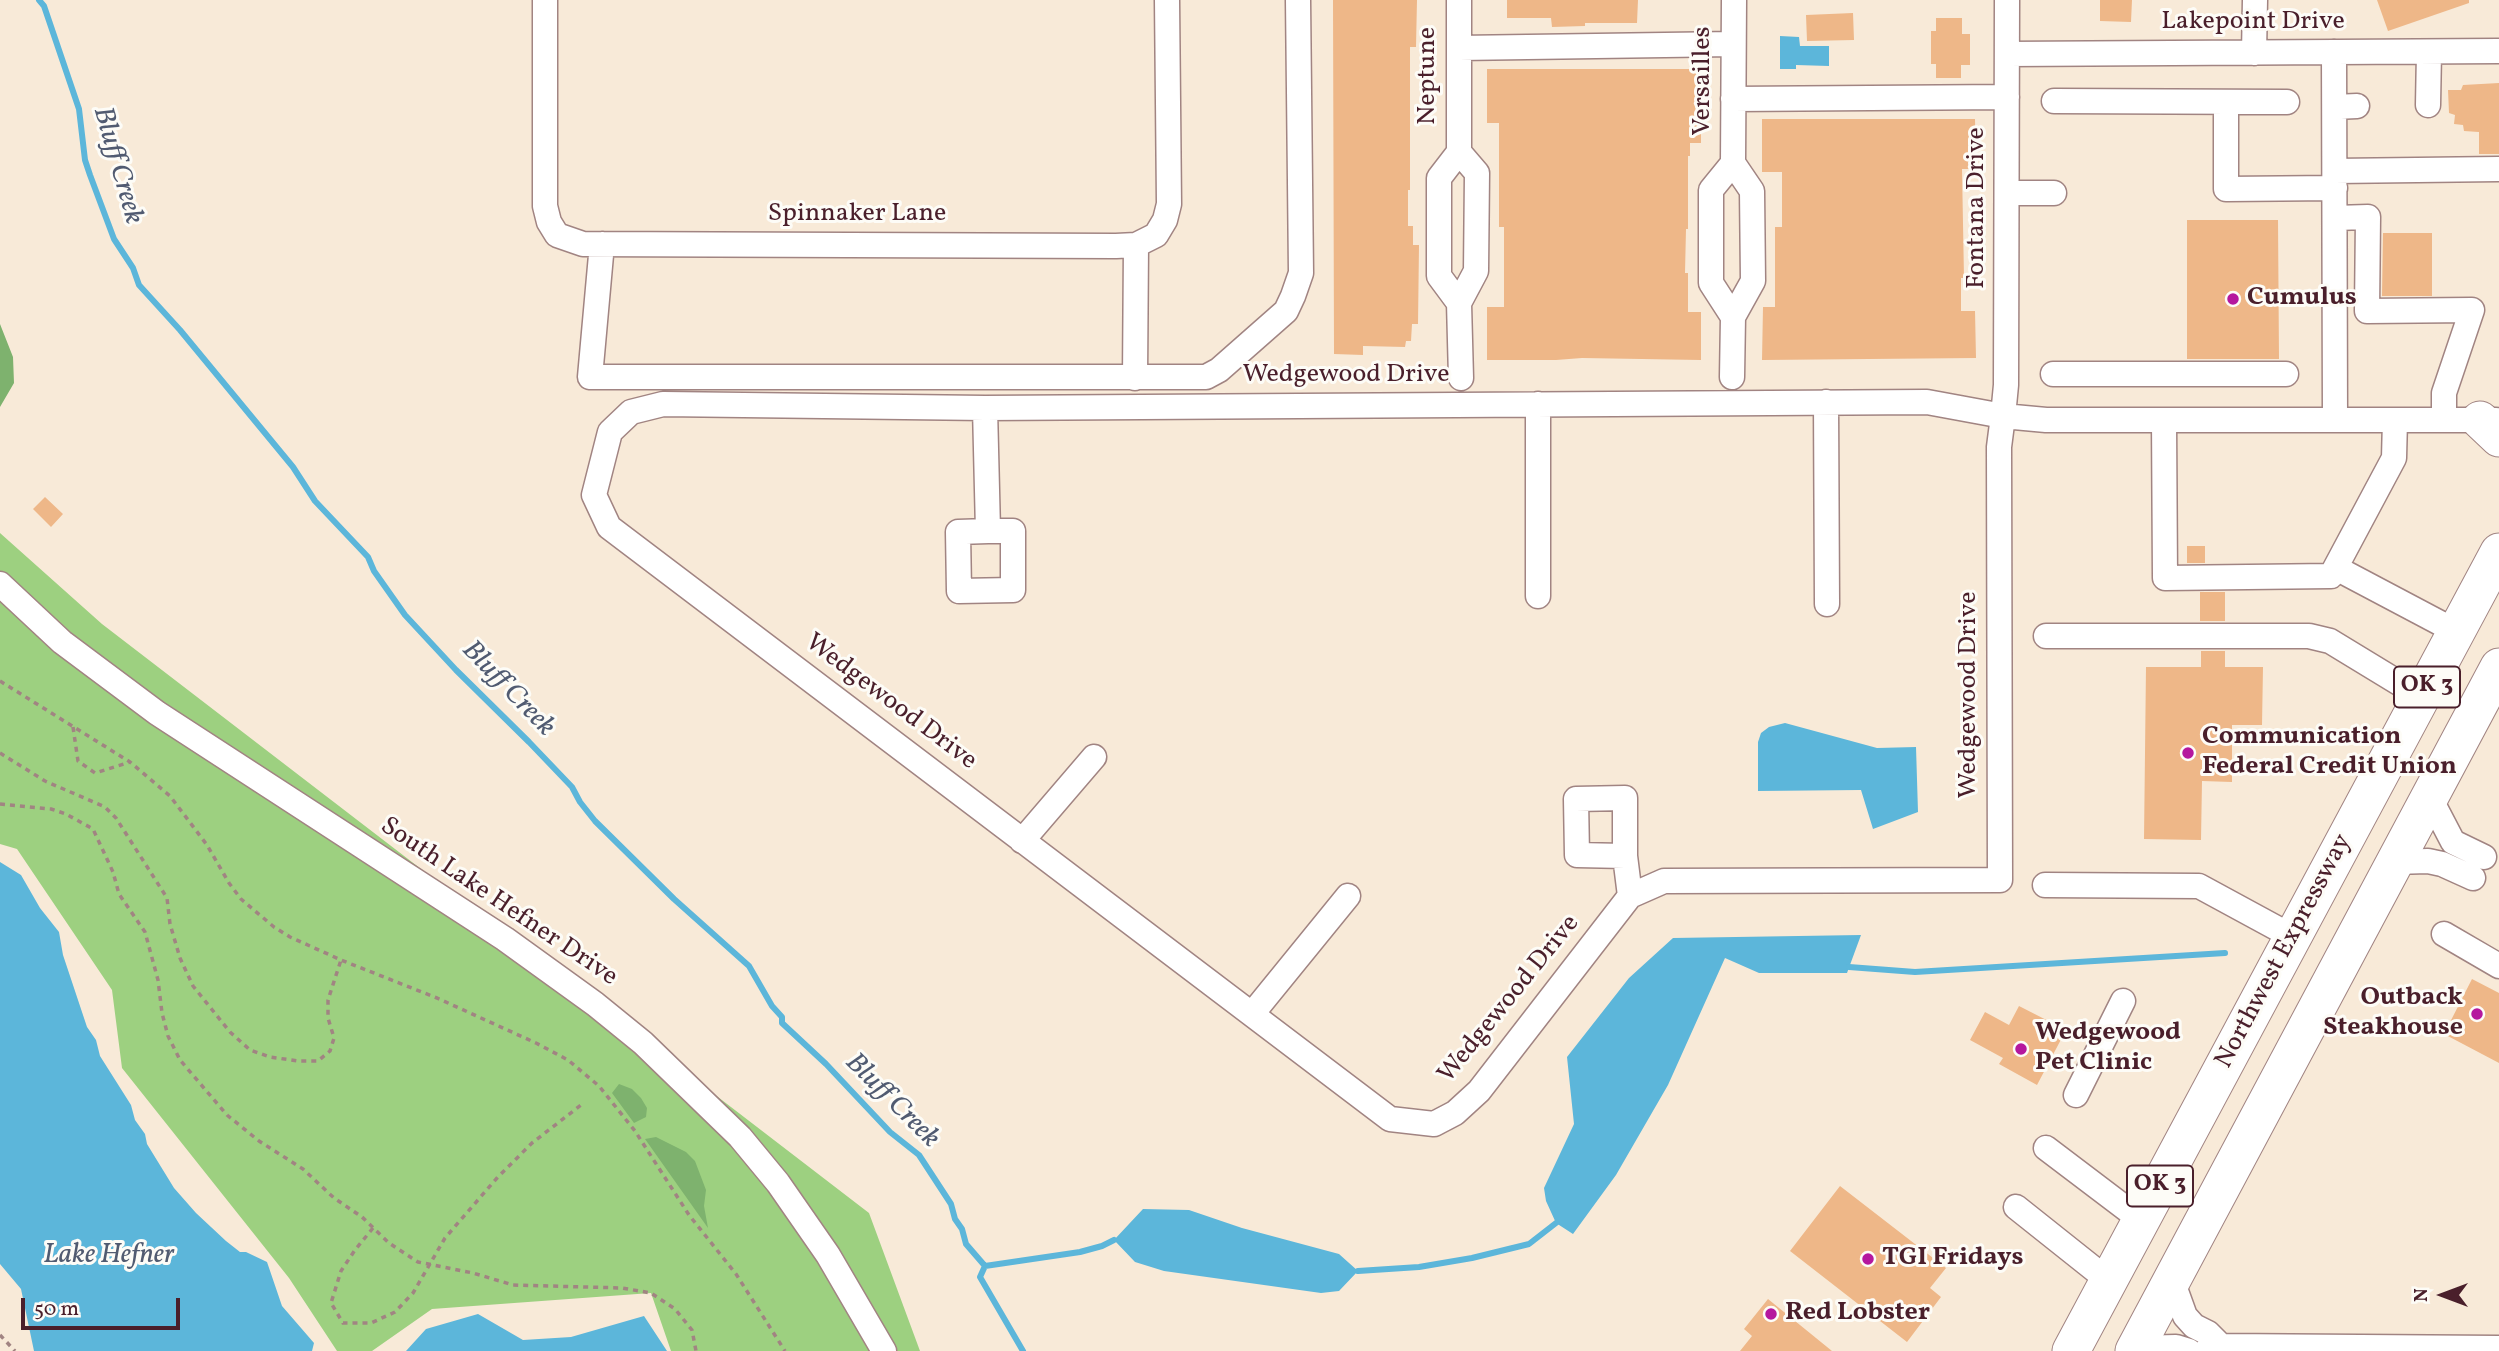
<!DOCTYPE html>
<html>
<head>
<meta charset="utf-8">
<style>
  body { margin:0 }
  #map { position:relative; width:2499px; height:1351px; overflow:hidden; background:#f8ead8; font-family:Vollkorn,serif }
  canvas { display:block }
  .north { position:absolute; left:2408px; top:1260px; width:70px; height:70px; -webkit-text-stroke:5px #fdfcf7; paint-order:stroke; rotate:270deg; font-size:19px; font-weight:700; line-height:28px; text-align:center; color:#4a1f2b }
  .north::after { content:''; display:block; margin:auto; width:24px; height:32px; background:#4a1f2b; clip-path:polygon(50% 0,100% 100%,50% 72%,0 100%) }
  .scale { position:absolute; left:21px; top:1298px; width:159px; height:32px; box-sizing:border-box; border:4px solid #4a1f2b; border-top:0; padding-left:9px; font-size:21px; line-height:24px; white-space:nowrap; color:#4a1f2b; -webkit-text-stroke:5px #fdfcf7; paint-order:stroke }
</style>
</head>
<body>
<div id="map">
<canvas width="2499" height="1351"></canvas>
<div class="north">N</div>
<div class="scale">50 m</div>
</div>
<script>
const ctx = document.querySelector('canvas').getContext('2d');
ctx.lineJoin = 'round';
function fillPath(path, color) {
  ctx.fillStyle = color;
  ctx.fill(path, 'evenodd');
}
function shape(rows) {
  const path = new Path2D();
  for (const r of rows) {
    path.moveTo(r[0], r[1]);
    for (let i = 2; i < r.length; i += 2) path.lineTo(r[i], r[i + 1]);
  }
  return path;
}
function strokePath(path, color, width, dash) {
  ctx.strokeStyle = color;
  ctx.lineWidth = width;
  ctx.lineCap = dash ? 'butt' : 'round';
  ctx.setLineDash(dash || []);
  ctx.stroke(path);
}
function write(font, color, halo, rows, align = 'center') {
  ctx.font = font + ' Vollkorn,serif';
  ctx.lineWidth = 6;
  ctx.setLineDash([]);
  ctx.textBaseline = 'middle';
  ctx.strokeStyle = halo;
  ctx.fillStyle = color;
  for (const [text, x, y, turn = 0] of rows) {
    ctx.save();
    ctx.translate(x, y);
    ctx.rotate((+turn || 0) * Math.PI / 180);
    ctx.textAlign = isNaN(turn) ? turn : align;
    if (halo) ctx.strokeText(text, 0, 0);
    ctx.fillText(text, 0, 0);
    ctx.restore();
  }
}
fillPath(shape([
  [0,533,102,624,869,1213,920,1351,671,1351,651,1293,432,1309,372,1351,337,1351,289,1278,122,1068,112,990,17,849,0,844]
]), '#9dd080');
fillPath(shape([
  [0,324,13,357,14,383,0,407],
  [619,1084,632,1089,641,1098,647,1108,646,1117,634,1123,612,1093],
  [656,1137,686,1152,695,1161,706,1190,704,1206,708,1228,645,1139]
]), '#7eb26e');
fillPath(shape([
  [1780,36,1799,37,1800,46,1829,46,1829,66,1796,65,1796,69,1780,69],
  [1785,723,1877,748,1916,747,1918,812,1873,829,1861,790,1758,791,1758,742,1761,733,1769,727],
  [0,862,21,875,40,908,59,932,63,955,87,1027,96,1040,100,1056,131,1105,135,1120,145,1134,147,1144,174,1188,196,1213,226,1241,240,1252,246,1252,267,1262,282,1306,314,1343,312,1351,34,1351,21,1289,0,1264],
  [1861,935,1847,973,1759,973,1725,958,1668,1085,1616,1175,1573,1234,1556,1223,1546,1201,1544,1188,1574,1124,1567,1057,1629,978,1673,938],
  [1143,1209,1189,1210,1242,1228,1339,1254,1358,1271,1339,1291,1321,1293,1164,1271,1135,1262,1114,1240],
  [478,1314,523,1340,571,1337,644,1316,667,1351,406,1351,426,1329]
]), '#5cb6da');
strokePath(shape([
  [39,0,44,6,79,109,85,160,90,175,114,239,133,268,139,285,180,330,293,467,315,501,368,557,374,571,405,615,456,670,529,742,572,787,580,802,595,821,674,899,749,966,772,1006,782,1017,782,1023,826,1064,890,1132,919,1155,951,1204,955,1219,962,1229,966,1244,985,1266,980,1277,1023,1351],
  [1849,967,1915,972,2225,953],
  [985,1266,1080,1252,1102,1246,1114,1240],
  [1358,1271,1419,1267,1472,1258,1529,1244,1556,1223]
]), '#5cb6da', 6);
fillPath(shape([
  [1333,0,1417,0,1416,47,1410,47,1410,190,1408,190,1408,226,1413,226,1413,245,1419,245,1418,324,1412,324,1411,341,1406,341,1405,347,1363,346,1363,355,1334,354],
  [1507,0,1638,0,1637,23,1585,23,1585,26,1552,27,1551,18,1507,18],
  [2100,0,2132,0,2131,22,2100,21],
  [2377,0,2469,0,2469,3,2388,31],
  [1853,13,1854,40,1807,41,1806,15],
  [1936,18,1962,18,1962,34,1970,34,1970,65,1961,65,1961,78,1936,78,1936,64,1931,64,1931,31,1936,31],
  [1487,69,1701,69,1701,143,1690,143,1690,156,1688,156,1688,229,1686,229,1685,273,1688,273,1688,312,1701,312,1701,360,1582,358,1556,360,1487,360,1487,307,1504,307,1504,227,1499,227,1499,123,1487,123],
  [2499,83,2499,154,2479,154,2479,132,2464,131,2463,125,2454,124,2455,115,2449,113,2448,90,2461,90,2463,85],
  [1762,119,1975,119,1976,169,1962,169,1964,278,1961,278,1961,311,1975,311,1976,358,1762,360,1763,307,1775,307,1775,227,1782,227,1782,172,1762,172],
  [2187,220,2278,220,2279,359,2187,359],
  [2383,233,2432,233,2432,296,2382,296],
  [45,497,63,514,51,527,33,509],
  [2187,546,2205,546,2205,563,2187,563],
  [2200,592,2225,592,2225,621,2200,621],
  [2201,651,2225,651,2225,667,2263,667,2262,725,2232,725,2232,782,2202,781,2201,840,2144,839,2146,667,2201,667],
  [2472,979,2499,993,2499,1063,2444,1034],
  [2019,1006,2066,1030,2037,1085,1999,1064,2003,1058,1970,1040,1985,1012,2009,1025],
  [1840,1186,1946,1268,1930,1288,1941,1297,1907,1342,1790,1251],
  [1768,1299,1832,1351,1740,1351,1752,1336,1744,1329]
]), '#eeb788');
const minor = shape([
  [545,0,545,206,549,222,557,235,583,244,1116,246,1136,245,1156,235,1165,220,1169,204,1167,0],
  [2007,0,2006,385,2003,416,1999,447,2000,880,1664,881,1630,896,1479,1091,1455,1113,1434,1124,1390,1119,609,527,594,495,610,432,631,412,663,404,985,408,1927,402,2003,416,2046,420,2496,420],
  [1459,48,1733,44],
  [2334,52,2335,420],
  [2254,53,2255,0],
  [2008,54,2499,51],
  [1733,99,2007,97],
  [2054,101,2287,102],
  [2226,102,2226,189,2335,188],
  [2428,105,2429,52],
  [2335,107,2357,106],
  [1459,152,1477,173,1476,271,1459,303,1461,378],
  [1733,163,1711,190,1711,283,1733,317],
  [2335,171,2499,169],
  [2008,193,2054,193],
  [2335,218,2368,217,2367,311,2472,310,2444,393,2444,419],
  [602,244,590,377,1206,377,1219,370,1286,311,1293,296,1301,273,1298,0],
  [1459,303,1439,276,1439,178,1459,152,1459,0],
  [2053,374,2286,374],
  [1732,377,1733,317,1753,281,1752,191,1733,163,1734,0],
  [1135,378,1136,245],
  [1826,402,1827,604],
  [1538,404,1538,596],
  [985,408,988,531,958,532,959,591,1013,590,1013,531,988,531],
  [2164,420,2165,578,2331,576,2394,458,2395,420],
  [2336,568,2457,632],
  [0,584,62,642,157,713,505,939,595,1004,643,1043,740,1137,778,1183,828,1255,884,1351],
  [2046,636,2309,636,2330,641,2422,697],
  [2429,796,2453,842,2484,857],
  [1022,841,1094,757],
  [1625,856,1577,855,1576,799,1625,798,1625,856,1630,896],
  [2394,862,2428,861,2442,864,2473,878],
  [2045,885,2199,886,2293,937],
  [2444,934,2499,966],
  [1252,1014,1348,896],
  [2076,1095,2123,1001],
  [2046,1148,2141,1220],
  [2016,1207,2109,1281],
  [2172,1280,2185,1316,2194,1326,2208,1333,2221,1346],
  [2136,1348,2176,1347,2189,1351],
  [2206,1351,2221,1346,2499,1348]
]);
const highway = shape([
  [2480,420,2499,438],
  [2071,1351,2499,552],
  [2134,1351,2499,667]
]);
strokePath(minor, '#a18482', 27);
strokePath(highway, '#a18482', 39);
strokePath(shape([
  [0,681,130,762,170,796,207,845,229,883,241,899,274,927,290,937,341,960,437,998,536,1043,568,1060,599,1086,635,1131,689,1215,736,1274,785,1351],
  [73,727,78,761,95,773,130,762],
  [0,753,45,781,105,807,116,818,167,898,170,924,180,958,193,986,230,1032,250,1050,270,1057,298,1061,318,1061,330,1051,334,1038,328,1018,328,1000,341,960],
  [0,804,51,809,66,814,93,829,113,872,119,894,145,932,158,980,162,1013,168,1036,180,1060,227,1115,259,1141,303,1169,334,1198,362,1217,389,1243,418,1262,473,1273,513,1285,622,1288,651,1293,675,1309,692,1330,696,1351],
  [373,1228,355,1250,341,1271,331,1303,343,1323,371,1323,395,1312,413,1293,445,1238,497,1178,532,1143,581,1105],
  [0,1335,15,1351]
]), '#a18482', 3.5, [5, 5]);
strokePath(minor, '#fff', 24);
strokePath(highway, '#fff', 37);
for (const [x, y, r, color] of [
  [2233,299,7,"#b5179e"],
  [2188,753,7,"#b5179e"],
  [2477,1014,7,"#b5179e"],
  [2021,1049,7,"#b5179e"],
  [1868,1259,7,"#b5179e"],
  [1771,1314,7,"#b5179e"]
]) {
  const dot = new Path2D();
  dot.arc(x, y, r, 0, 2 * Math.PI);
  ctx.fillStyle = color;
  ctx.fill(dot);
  strokePath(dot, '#fdfcf7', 2.5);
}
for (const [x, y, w] of [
  [2427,687,66],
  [2160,1186,66]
]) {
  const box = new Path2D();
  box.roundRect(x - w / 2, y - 20.5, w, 41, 5);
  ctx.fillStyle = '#fdfcf7';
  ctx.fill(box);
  strokePath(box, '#4a1f2b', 2);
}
write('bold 24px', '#4a1f2b', null, [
  ["OK 3",2427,687],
  ["OK 3",2160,1186]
]);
write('26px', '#4a1f2b', '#fdfcf7', [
  ["Lakepoint Drive",2253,23],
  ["Neptune",1429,76,-90],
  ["Versailles",1704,81,-90],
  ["Fontana Drive",1978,208,-90],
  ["Spinnaker Lane",857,215],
  ["Wedgewood Drive",1346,376],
  ["Wedgewood Drive",1970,695,-90],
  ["Wedgewood Drive",890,703,37],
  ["South Lake Hefner Drive",498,903,34],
  ["Northwest Expressway",2285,952,-62],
  ["Wedgewood Drive",1510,1000,-51]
]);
write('bold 26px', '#4a1f2b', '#fdfcf7', [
  ["Cumulus",2247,299],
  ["Communication",2202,738],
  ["Federal Credit Union",2202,768],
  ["Outback",2463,999,"right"],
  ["Steakhouse",2463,1029,"right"],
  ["Wedgewood",2035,1034],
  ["Pet Clinic",2035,1064],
  ["TGI Fridays",1882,1259],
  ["Red Lobster",1785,1314]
], 'left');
write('italic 28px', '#515b71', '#fdfcf7', [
  ["Bluff Creek",116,166,74],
  ["Bluff Creek",507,690,46],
  ["Bluff Creek",891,1102,45],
  ["Lake Hefner",109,1257]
]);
</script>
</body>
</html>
